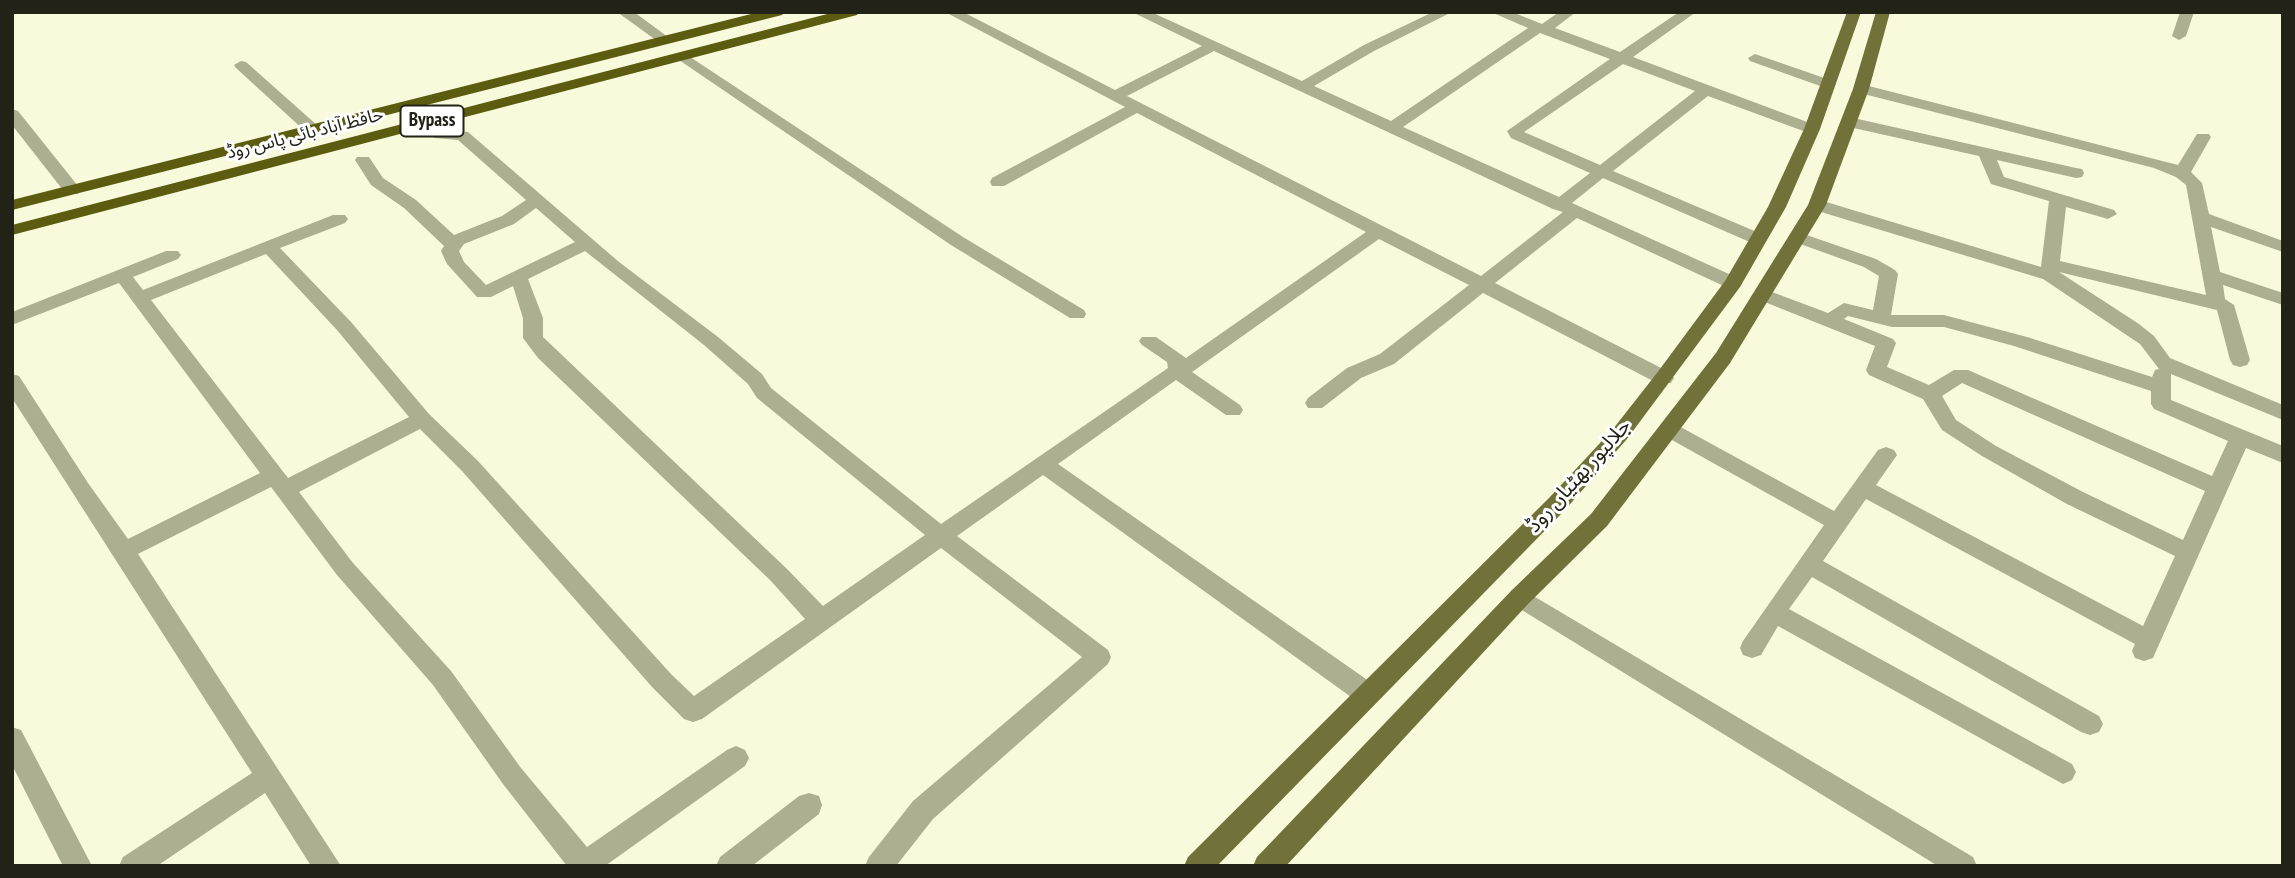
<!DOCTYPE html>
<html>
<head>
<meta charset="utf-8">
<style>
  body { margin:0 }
  #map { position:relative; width:2295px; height:878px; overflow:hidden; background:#f8fadb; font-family:"PT Sans Narrow",sans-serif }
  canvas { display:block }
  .frame { position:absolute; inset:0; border:14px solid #222217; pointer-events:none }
</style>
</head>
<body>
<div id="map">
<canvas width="2295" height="878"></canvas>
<div class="frame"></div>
</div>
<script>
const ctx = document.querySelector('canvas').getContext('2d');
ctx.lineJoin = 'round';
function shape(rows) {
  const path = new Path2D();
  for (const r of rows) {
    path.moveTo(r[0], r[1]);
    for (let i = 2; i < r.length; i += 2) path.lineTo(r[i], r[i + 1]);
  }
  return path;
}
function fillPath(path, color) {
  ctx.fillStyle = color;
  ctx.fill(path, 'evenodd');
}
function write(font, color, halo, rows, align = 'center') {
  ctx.font = font + ' "PT Sans Narrow","Noto Sans Arabic",sans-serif';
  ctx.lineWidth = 6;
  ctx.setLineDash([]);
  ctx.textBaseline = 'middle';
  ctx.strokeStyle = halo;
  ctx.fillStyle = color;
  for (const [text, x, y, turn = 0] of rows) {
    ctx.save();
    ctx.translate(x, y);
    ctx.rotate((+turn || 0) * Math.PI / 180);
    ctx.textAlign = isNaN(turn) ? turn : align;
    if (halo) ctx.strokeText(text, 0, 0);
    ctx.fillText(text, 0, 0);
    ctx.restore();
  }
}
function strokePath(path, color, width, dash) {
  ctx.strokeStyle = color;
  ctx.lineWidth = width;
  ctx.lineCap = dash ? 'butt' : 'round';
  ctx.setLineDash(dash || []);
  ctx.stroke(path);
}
fillPath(shape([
  [617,12,634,12,672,40,670,43,660,43,617,12],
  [945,12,963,12,1115,90,1202,46,1132,12,1151,12,1302,81,1364,45,1433,12,1452,12,1374,51,1314,86,1391,121,1528,28,1491,12,1512,12,1542,24,1559,12,1576,12,1555,28,1620,52,1679,12,1696,12,1633,57,1818,126,1820,129,1812,134,1806,132,1708,96,1613,171,1764,235,1767,239,1764,243,1752,243,1603,178,1572,203,1740,279,1742,283,1740,287,1726,287,1577,218,1495,283,1671,373,1674,378,1671,383,1657,383,1483,293,1394,364,1361,378,1322,408,1308,408,1305,403,1308,398,1347,368,1380,354,1469,285,1379,239,1192,372,1240,405,1243,410,1240,415,1226,415,1176,380,1058,464,1376,686,1380,694,1376,702,1367,705,1358,702,1043,475,957,536,1108,650,1111,657,1108,664,933,819,896,866,865,866,869,857,913,801,1082,657,941,548,702,719,693,722,684,719,653,688,462,471,420,429,299,492,353,563,451,671,521,768,587,847,727,750,736,746,745,750,749,758,745,766,605,866,567,866,503,784,433,685,337,575,271,487,138,554,341,866,311,866,265,793,157,866,119,866,123,857,252,773,12,398,12,374,19,376,88,483,128,539,260,473,119,283,12,325,12,312,166,251,178,251,181,255,178,259,133,277,143,290,333,215,345,215,348,219,345,223,280,248,351,322,429,414,478,461,671,674,694,696,805,619,771,581,538,358,523,338,523,318,513,286,491,297,477,297,447,264,441,251,444,246,404,208,371,185,355,160,357,157,369,157,383,178,416,200,454,235,502,216,526,200,458,140,435,138,410,129,408,126,416,121,443,130,468,132,619,262,718,337,762,374,771,388,941,524,1168,368,1167,362,1142,345,1139,341,1142,337,1156,337,1186,358,1366,232,1137,113,1004,186,992,186,990,182,992,178,1125,107,945,12],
  [1540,33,1610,59,1507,131,1511,138,1590,173,1559,197,1403,127,1540,33],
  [1214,51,1553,209,1563,212,1481,276,1127,96,1214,51],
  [1623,64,1695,91,1600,165,1524,132,1623,64],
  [536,208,575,242,486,285,464,262,459,251,464,244,514,224,536,208],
  [585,251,704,345,748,384,757,398,925,535,823,606,787,569,543,337,543,318,528,279,585,251],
  [266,254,337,330,409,417,288,478,151,300,266,254],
  [2180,12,2194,12,2186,36,2179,40,2172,36,2180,12],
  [684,53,963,237,1084,310,1086,314,1084,318,1070,318,951,245,679,60,677,57,684,53],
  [1755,54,1833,81,1836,84,1833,87,1823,87,1750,61,1748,58,1755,54],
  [241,61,246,62,318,126,320,129,318,132,306,132,236,68,234,65,241,61],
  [1861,84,2178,165,2197,134,2209,134,2211,137,2191,172,2202,183,2209,214,2283,241,2283,252,2211,227,2220,272,2283,293,2283,305,2223,285,2225,299,2234,305,2250,360,2247,365,2240,367,2233,365,2230,360,2217,310,2059,272,2139,324,2154,336,2170,358,2283,405,2283,420,2171,374,2171,400,2283,446,2283,463,2246,448,2153,658,2144,661,2135,658,2132,651,2135,644,1866,499,1823,561,2099,716,2103,724,2099,732,2090,735,2081,732,1812,577,1789,609,2072,764,2076,772,2072,780,2063,784,1778,626,1761,655,1752,658,1743,655,1740,648,1743,641,1824,525,1663,435,1660,430,1663,425,1670,423,1677,425,1834,511,1878,450,1886,447,1894,450,1897,455,1876,485,2143,626,2175,556,2067,504,1982,456,1942,430,1923,399,1869,375,1866,370,1875,346,1757,299,1755,295,1764,289,1828,313,1844,303,1873,310,1879,276,1864,267,1792,241,1789,237,1798,232,1876,259,1895,270,1898,274,1891,315,1944,315,2027,337,2152,377,2155,370,2159,369,2140,344,2043,279,1811,209,1808,205,1817,200,1823,201,2041,267,2049,201,1991,184,1979,156,1849,127,1841,122,1849,117,2076,168,2082,169,2084,173,2082,177,2076,178,1997,160,2004,177,2114,210,2117,214,2108,219,2066,207,2060,261,2206,295,2186,185,2176,177,2154,168,1856,92,1853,89,1856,86,1861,84],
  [1848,316,1892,327,1944,327,2014,346,2151,391,2151,404,2154,409,2228,441,2212,476,1968,370,1954,370,1929,385,1887,367,1896,343,1893,339,1844,319,1848,316],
  [1962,383,2205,491,2183,540,2083,492,1996,446,1956,420,1942,396,1962,383],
  [12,109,18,111,78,186,80,190,78,194,66,194,12,125,12,109],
  [1520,588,1973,857,1977,866,1938,866,1512,604,1508,597,1512,590,1520,588],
  [12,727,21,730,92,866,63,866,12,765,12,727],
  [809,793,819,796,822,805,819,814,752,866,716,866,720,857,799,796,809,793]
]), '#adaf91');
fillPath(shape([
  [1847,12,1861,12,1820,129,1786,207,1740,287,1627,439,1565,510,1217,866,1184,866,1188,857,1549,498,1613,429,1657,373,1725,281,1768,207,1804,129,1847,12],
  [1876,12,1890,12,1869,89,1826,205,1730,363,1607,526,1528,604,1286,866,1253,866,1257,857,1512,590,1591,514,1716,353,1808,205,1853,89,1876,12]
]), '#717239');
fillPath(shape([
  [759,12,784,12,782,15,12,210,12,200,759,12],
  [835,12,859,12,857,15,12,235,12,225,835,12]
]), '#5c5c11');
write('18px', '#222217', '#fff', [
  ["حافظ آباد بائی پاس روڈ",305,134,-14]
]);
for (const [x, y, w] of [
  [432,121,63]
]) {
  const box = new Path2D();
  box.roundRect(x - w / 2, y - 15.5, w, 31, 5);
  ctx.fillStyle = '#fff';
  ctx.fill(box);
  strokePath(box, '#222217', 2);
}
write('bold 19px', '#222217', null, [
  ["Bypass",432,121]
]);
write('21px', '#222217', '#fff', [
  ["جلالپور بھٹیاں روڈ",1579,476,-48]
]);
</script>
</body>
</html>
